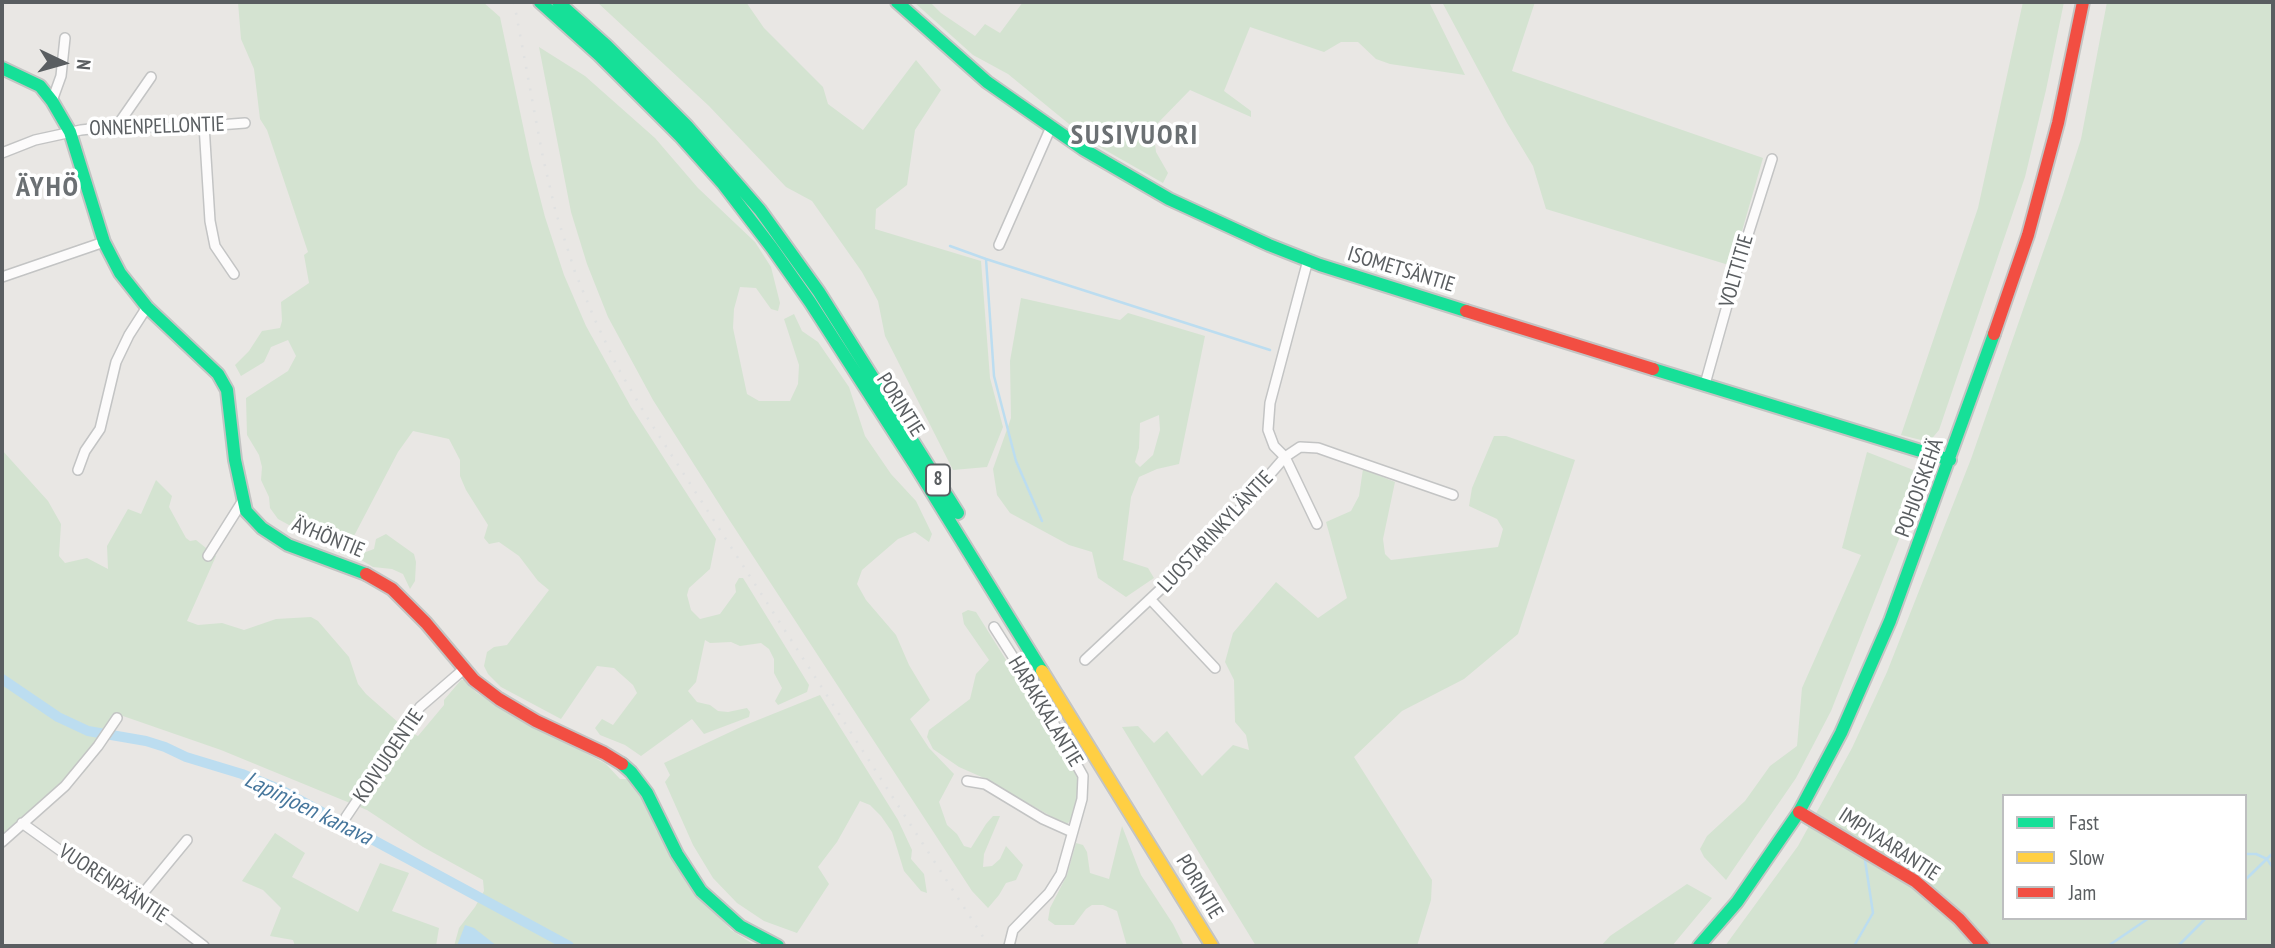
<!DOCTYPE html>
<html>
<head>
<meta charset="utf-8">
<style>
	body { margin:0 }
	#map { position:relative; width:2275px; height:948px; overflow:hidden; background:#e9e7e4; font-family:"PT Sans Narrow",sans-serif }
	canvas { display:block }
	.frame { position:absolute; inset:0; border:4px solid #5a5e61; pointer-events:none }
	.legend { position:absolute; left:2002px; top:794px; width:245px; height:126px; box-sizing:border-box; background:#fff; border:2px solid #bdbfc0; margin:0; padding:9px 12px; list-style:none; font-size:21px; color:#5a5e61 }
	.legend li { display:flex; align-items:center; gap:14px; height:35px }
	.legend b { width:35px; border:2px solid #bdbfc0 }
	.north { position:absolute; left:28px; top:28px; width:70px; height:70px; -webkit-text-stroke:5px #fff; paint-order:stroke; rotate:95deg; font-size:19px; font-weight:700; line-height:28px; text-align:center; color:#5a5e61 }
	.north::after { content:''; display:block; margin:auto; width:24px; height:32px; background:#5a5e61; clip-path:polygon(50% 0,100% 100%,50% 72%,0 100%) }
</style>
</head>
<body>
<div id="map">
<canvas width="2275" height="948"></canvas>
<div class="frame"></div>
<ul class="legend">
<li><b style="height:9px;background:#16e098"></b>Fast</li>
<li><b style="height:9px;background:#ffcf43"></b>Slow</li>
<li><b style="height:9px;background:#f24e42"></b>Jam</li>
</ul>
<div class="north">N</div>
</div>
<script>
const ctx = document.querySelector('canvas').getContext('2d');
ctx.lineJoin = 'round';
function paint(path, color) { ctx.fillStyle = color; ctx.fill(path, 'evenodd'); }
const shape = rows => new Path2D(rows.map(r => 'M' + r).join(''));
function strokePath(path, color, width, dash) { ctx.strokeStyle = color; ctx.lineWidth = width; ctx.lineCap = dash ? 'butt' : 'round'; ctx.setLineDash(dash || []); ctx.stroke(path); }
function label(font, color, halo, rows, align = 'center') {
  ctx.font = font + ' "PT Sans Narrow",sans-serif'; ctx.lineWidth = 7; ctx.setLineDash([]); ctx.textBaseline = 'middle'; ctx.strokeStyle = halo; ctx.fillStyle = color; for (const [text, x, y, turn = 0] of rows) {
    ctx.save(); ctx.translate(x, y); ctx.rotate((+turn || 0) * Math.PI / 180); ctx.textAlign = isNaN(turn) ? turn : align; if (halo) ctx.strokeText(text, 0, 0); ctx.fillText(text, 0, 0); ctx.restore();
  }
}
paint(shape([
	[238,2,483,2,500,17,530,159,545,217,564,275,586,326,631,407,716,539,710,569,689,588,687,595,691,610,700,619,720,614,736,592,735,585,739,578,743,578,809,685,807,692,778,705,775,701,782,688,774,673,774,659,769,649,761,643,740,646,731,642,710,643,705,640,696,682,688,691,697,702,710,705,718,711,728,712,747,708,750,712,749,717,704,734,692,719,641,756,625,745,600,735,595,728,602,719,613,725,637,693,633,685,614,668,597,666,561,719,501,687,488,674,484,666,487,652,494,647,507,645,549,590,538,581,519,556,499,542,489,544,484,538,488,525,466,490,460,476,460,460,449,439,413,431,398,452,344,555,278,519,270,508,269,497,261,480,262,467,259,455,247,435,246,398,288,371,296,356,288,340,271,347,264,362,241,376,235,365,249,351,262,331,280,328,282,321,281,302,309,283,304,255,308,252,267,130,260,119,254,69,241,39],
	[597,2,746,2,764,28,823,87,828,104,863,130,916,60,941,90,915,130,907,185,876,209,875,229,981,261,990,378,1003,427,987,467,953,470,885,336,878,301,862,272,812,201,786,187,709,106],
	[914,2,930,2,941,13,975,36,985,24,1000,33,1023,2,1429,2,1465,75,1390,64,1376,59,1358,42,1341,42,1324,52,1250,27,1224,91,1251,111,1251,117,1190,90,1153,128,1156,152,1168,173,1163,183,1091,142,1008,74,973,55],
	[1442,2,1535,2,1512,71,1763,158,1732,266,1546,209,1533,166,1507,123],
	[2023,2,2064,2,2046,90,2025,177,1939,430,1929,442,1901,435,1978,208],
	[2107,2,2273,2,2273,946,1725,946,1798,846,1852,748,1887,672,1971,459,2063,195,2081,139],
	[2004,796,2245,796,2245,918,2004,918],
	[539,47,585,76,655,138,698,188,755,242,771,267,780,303,778,311,771,309,756,288,740,287,734,309,733,328,747,394,759,401,790,401,798,384,799,365,784,319,794,314,802,331,818,342,849,387,865,436,891,474,916,501,932,534,929,542,915,532,898,539,862,570,857,584,866,600,896,635,909,665,930,700,910,719,929,748,954,774,939,802,947,825,957,834,964,846,971,848,986,824,993,816,1000,816,984,854,983,867,992,866,1000,859,1006,846,1023,865,1016,880,1006,883,999,895,988,908,972,891,730,521,653,400,608,317,587,264,571,212],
	[1021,298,1120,320,1128,313,1205,336,1179,464,1157,469,1139,477,1131,497,1123,560,1148,568,1154,578,1126,597,1098,578,1092,552,1069,545,1010,513,997,495,993,469,1011,418,1010,361],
	[1159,415,1160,430,1153,455,1140,467,1135,462,1139,448,1140,423],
	[1494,436,1506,436,1575,460,1518,634,1464,679,1402,711,1354,757,1432,880,1431,900,1417,946,1256,946,1122,727,1138,726,1154,743,1167,731,1202,776,1233,745,1249,750,1246,735,1235,722,1234,680,1225,662,1233,633,1276,582,1318,618,1347,598,1326,522,1351,511,1359,496,1363,469,1395,482,1383,539,1385,554,1391,560,1498,547,1503,529,1497,519,1469,506,1472,488],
	[2,450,48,501,61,524,59,556,65,563,87,558,108,569,107,546,128,509,141,514,156,480,172,496,169,507,186,538,190,541,196,540,216,556,187,621,198,625,222,623,244,630,276,619,311,617,318,621,349,657,358,684,366,694,408,731,418,736,444,705,444,700,461,680,464,680,477,693,508,712,606,764,620,779,627,779,637,788,657,832,662,834,693,889,731,930,756,946,454,946,459,928,475,907,484,891,483,880,423,847,367,810,221,750,123,716,87,769,56,801,2,847],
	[1867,452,1916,471,1919,477,1914,501,1831,711,1796,778,1726,880,1704,857,1700,849,1707,836,1745,801,1770,766,1797,746,1802,688,1861,555,1842,548],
	[386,534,414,554,416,562,415,581,410,589,403,574,392,569,373,567,358,558,363,553,374,549,376,539],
	[968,610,976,612,1077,773,1077,802,1072,819,1066,825,984,778,959,767,933,749,927,737,929,730,970,699,976,674,989,660,964,624,962,613],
	[820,695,898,820,912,850,911,859,924,874,927,893,921,891,904,871,892,832,881,816,870,805,860,801,837,842,818,867,829,884,797,933,764,921,737,903,713,878,693,845,665,782,670,775,664,763,743,726],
	[1122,826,1141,875,1173,924,1184,946,1127,946,1117,911,1103,905,1092,905,1086,909,1074,925,1055,925,1048,920,1050,908,1067,875,1076,843,1083,845,1087,852,1090,873,1109,879],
	[275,833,305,853,292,877,358,912,380,863,409,873,392,911,439,928,436,946,295,946,293,940,270,936,281,908,263,890,242,881],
	[1687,884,1712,898,1672,946,1601,946,1610,936]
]), '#d4e3d1');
paint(shape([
	[465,925,474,928,497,946,457,946]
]), '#bcddf0');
strokePath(shape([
	[950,246,986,259],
	[1042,521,1016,461,994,376,986,259,1270,350],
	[2245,854,2256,854,2267,859,2273,868],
	[2245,880,2273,853],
	[1854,946,1873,913,1865,860],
	[2108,946,2149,918],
	[2178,946,2206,918]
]), '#bcddf0', 2.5);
strokePath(shape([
	[2,679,58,717,88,731,146,741,165,747,186,757,242,774,281,790,569,946]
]), '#bcddf0', 10);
const street = shape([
	[52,101,61,76,65,38],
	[204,125,210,221,215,246,234,274],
	[117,126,151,77],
	[2,153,35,140,81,130,117,126,179,128,245,123],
	[999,245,1051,127],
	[1308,260,1270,403,1268,430,1274,446,1285,457,1317,524],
	[2,277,104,242],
	[1705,384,1739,263,1772,159],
	[78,470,85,451,100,429,116,362,129,335,147,307],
	[208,556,242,502],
	[1151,600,1215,668],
	[994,627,1043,704,1083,776,1082,799,1061,874,1049,893,1013,930,1009,946],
	[1085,660,1212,541,1285,457,1300,447,1318,448,1335,454,1453,495],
	[967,781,985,784,1043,819,1072,832],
	[346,817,420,707,464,669],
	[22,823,86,869,113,881,140,897,204,946],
	[2,842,65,786,98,746,117,718],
	[140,897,187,840]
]);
const fast = shape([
	[540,2,599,55,680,136,723,184,772,248,810,302,915,465,1042,671],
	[558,2,607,46,687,126,760,210,819,292,958,513],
	[897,2,987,82,1083,149,1169,199,1269,245,1320,265,1466,311],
	[2,68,40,86,52,101,70,132,104,242,120,273,147,307,218,374,227,390,235,460,246,511,262,528,288,545,366,574],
	[1653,369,1950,460],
	[622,764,631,772,647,793,677,854,701,891,740,926,778,946],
	[1699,946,1737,902,1799,812,1841,733,1890,621,1994,334]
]);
const slow = shape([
	[1042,671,1212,946]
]);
const jam = shape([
	[1466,311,1653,369],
	[1994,334,2028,235,2058,123,2083,2],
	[366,574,392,589,426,623,474,680,499,699,536,721,604,753,622,764],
	[1799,812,1915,881,1959,919,1983,946]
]);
strokePath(street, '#c3c4c4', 12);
strokePath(fast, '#c3c4c3', 16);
strokePath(slow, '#c3c4c3', 16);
strokePath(jam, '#c3c4c3', 16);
strokePath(street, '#fcfbfb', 9);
strokePath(fast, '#16e098', 12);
strokePath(slow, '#ffcf43', 12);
strokePath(jam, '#f24e42', 12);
strokePath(shape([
	[514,2,543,158,556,213,575,272,595,320,618,368,645,414,989,946]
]), '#e0e1e1', 2.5, [2, 9]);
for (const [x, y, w] of [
	[938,480,24]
]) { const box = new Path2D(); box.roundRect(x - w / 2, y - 15.5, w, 31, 5); ctx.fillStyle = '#fff'; ctx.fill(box); strokePath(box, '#5a5e61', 2); }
label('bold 19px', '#5a5e61', null, [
	["8",938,480]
]);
label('21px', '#5a5e61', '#fff', [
	["ONNENPELLONTIE",157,127,-2],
	["ISOMETSÄNTIE",1401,270,17],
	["VOLTTITIE",1737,271,-74],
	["PORINTIE",900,405,58],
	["POHJOISKEHÄ",1920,488,-70],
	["LUOSTARINKYLÄNTIE",1216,532,-47],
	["ÄYHÖNTIE",328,538,22],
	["HARAKKALANTIE",1045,712,59],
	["KOIVUJOENTIE",389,756,-56],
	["IMPIVAARANTIE",1889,845,33],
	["VUORENPÄÄNTIE",113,884,33],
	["PORINTIE",1199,887,59]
]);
label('italic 23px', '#46769c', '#fff', [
	["Lapinjoen kanava",308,809,26]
]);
ctx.letterSpacing = '2px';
label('bold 28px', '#6b7073', '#fff', [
	["SUSIVUORI",1135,136],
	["ÄYHÖ",48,188]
]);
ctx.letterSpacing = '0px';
</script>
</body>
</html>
